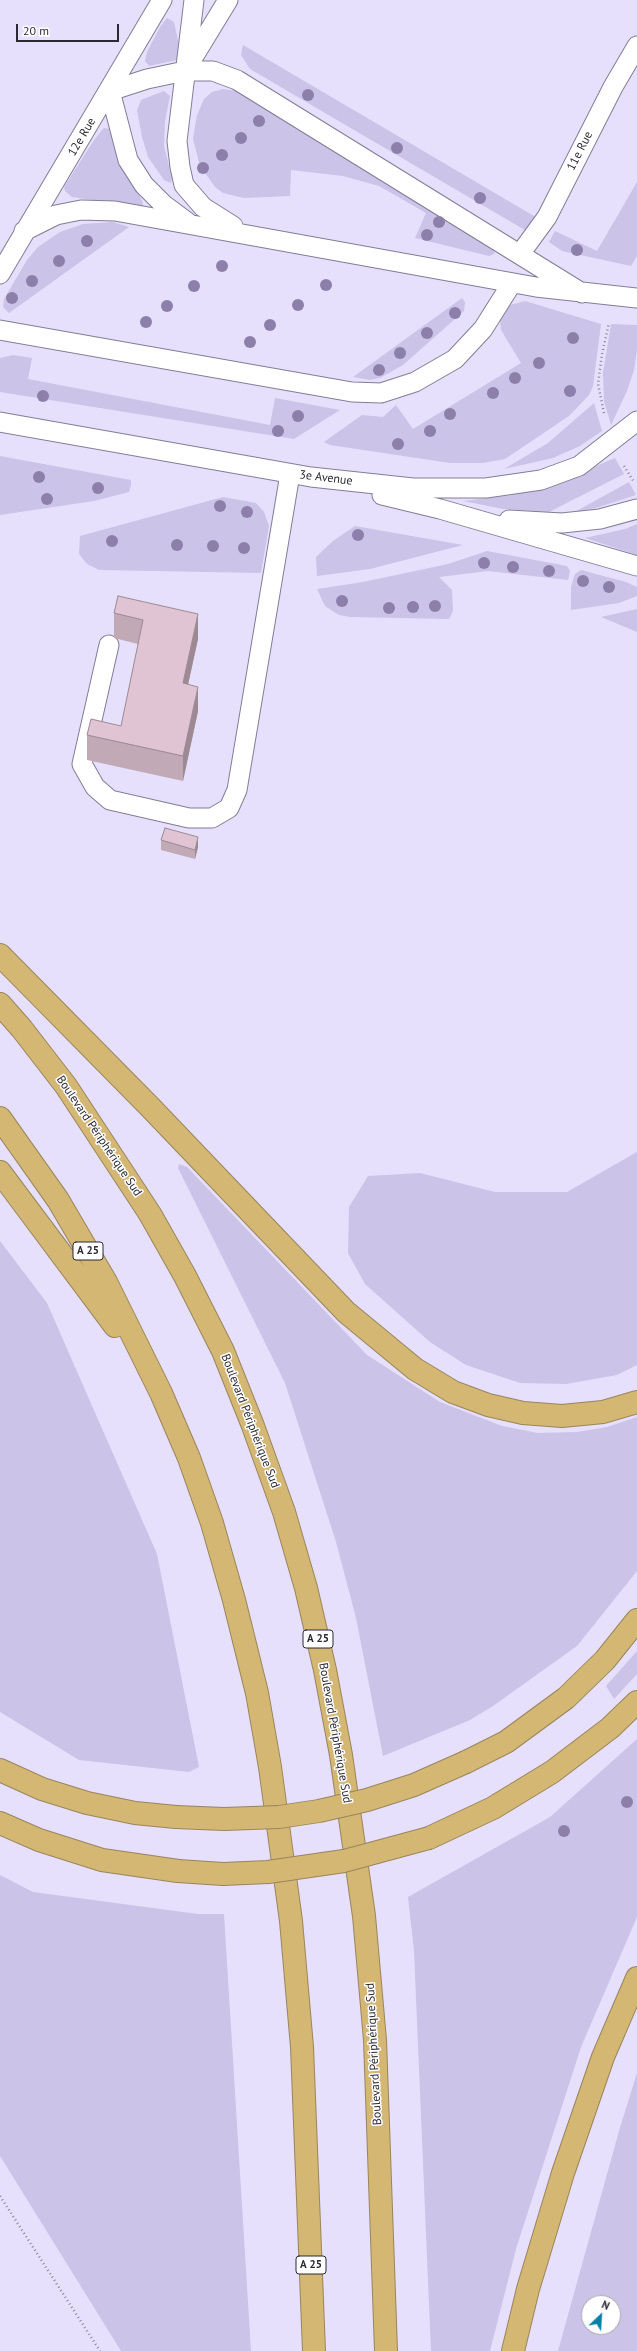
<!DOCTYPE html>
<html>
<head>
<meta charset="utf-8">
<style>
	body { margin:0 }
	#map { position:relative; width:637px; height:2351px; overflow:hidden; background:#e6e0fc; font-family:"PT Sans",sans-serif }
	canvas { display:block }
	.north { position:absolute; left:581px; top:2295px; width:40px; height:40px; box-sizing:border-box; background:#fff; border:1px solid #aaa9ad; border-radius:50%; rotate:25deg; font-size:11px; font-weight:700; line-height:16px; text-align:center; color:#2b2933 }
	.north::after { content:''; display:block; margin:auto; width:14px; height:18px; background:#0a7fa6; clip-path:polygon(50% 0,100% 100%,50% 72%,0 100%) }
	.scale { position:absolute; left:16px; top:24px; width:103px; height:18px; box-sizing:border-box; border:2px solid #2b2933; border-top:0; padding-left:5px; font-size:12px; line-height:14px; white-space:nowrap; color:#2b2933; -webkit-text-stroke:3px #fff; paint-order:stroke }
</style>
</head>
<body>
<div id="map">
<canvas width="637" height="2351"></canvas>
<div class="north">N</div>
<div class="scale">20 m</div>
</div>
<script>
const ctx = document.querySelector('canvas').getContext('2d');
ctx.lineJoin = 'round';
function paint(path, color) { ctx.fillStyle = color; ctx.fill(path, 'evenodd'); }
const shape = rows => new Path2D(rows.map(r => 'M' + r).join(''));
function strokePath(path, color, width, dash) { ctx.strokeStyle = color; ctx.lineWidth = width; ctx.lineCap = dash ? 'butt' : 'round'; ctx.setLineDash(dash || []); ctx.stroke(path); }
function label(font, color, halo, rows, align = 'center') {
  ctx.font = font + ' "PT Sans",sans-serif'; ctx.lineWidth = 3; ctx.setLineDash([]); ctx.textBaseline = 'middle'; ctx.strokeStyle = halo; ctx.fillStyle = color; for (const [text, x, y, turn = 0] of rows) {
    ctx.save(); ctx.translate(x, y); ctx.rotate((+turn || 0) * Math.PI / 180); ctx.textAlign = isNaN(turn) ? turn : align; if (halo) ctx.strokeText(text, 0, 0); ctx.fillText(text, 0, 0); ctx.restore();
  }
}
paint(shape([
	[167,18,174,22,179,45,177,60,149,66,145,61,147,52,160,27],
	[243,45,539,219,530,233,250,69,241,55],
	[223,89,237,91,495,248,494,254,489,256,415,238,426,213,379,186,343,176,291,170,290,196,244,198,223,193,215,187,200,166,193,139,197,115,204,99,212,92],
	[164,91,170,96,165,121,164,146,172,178,171,183,164,180,148,157,142,137,137,110,141,100],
	[104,128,110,129,112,132,142,201,143,205,140,207,72,197,65,191,64,187,94,140],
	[637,182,637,256,631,266,562,251,549,242,555,231,597,251],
	[113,222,129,227,9,313,3,307,4,299,27,260,38,247,60,232,83,224],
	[462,298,465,302,464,311,403,365,380,378,370,380,353,377],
	[525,301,601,324,593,386,589,395,569,416,505,459,483,463,450,463,330,445,324,442,362,415,383,417,396,405,413,429,521,363,501,330,500,320,502,312,510,305],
	[611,324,637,325,637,350,634,370,627,391,611,425,604,401,603,373],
	[13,355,32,358,28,379,270,425,275,398,340,410,294,439,0,392,0,358],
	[594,403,602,431,580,446,553,458,504,469,548,443],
	[0,456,131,480,131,485,129,492,94,501,0,515],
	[615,458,624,474,549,512,503,509,463,501,513,495,556,483],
	[629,482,636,495,599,507,573,513],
	[223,497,256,503,264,512,269,526,261,573,99,570,87,564,79,554,80,536],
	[637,524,637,555,585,538,625,529],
	[355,526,463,545,370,569,317,576,316,557,333,541],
	[487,551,567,566,570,571,568,580,488,571,439,577,452,590,453,611,449,619,350,617,339,615,325,606,317,589,363,582,448,564],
	[581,570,626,582,637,587,637,596,619,603,571,610,571,587,575,574],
	[637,609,637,632,601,617],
	[637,1152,637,1365,617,1375,566,1384,520,1383,466,1365,430,1342,365,1284,348,1253,349,1207,368,1176,420,1173,495,1192,567,1192],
	[179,1164,187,1167,367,1355,440,1402,502,1426,538,1433,577,1432,607,1427,637,1417,637,1571,577,1646,493,1706,470,1720,383,1756,356,1618,336,1542,285,1383,178,1168],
	[0,1241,47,1303,157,1554,199,1767,189,1772,79,1760,0,1712],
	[637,1651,637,1674,614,1699,606,1686],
	[637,1739,637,1917,581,2047,516,2249,490,2351,431,2351,414,1951,408,1897,550,1817],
	[0,1875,33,1892,198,1914,224,1914,251,2351,121,2351,0,2156],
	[637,2073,637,2351,558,2351,619,2131],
	[589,2303,613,2303,613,2327,589,2327]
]), '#cbc3e8');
const service = shape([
	[194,0,177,141,180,167,184,185,203,207,233,226],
	[189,64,228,0],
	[187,222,164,205,144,185,128,160,110,91,147,79,185,71,213,71,237,80,582,293],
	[24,231,56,215,81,210,115,211,536,287,637,298],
	[520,254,547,217,613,87,637,46],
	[0,274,162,0],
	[0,330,352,392,381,393,415,382,455,359,483,329,512,283],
	[0,422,311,477,413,488,486,488,541,480,579,466,637,421],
	[382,495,440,509,637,566],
	[509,520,562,523,600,519,637,509],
	[109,645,82,764,95,787,110,800,189,818,212,818,229,808,237,790,290,474]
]);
const motorway = shape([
	[0,955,151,1108,346,1312,415,1369,453,1392,488,1405,523,1413,562,1416,603,1412,637,1402],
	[0,1004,22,1029,66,1086,150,1214,185,1276,223,1351,253,1426,284,1512,306,1588,325,1670,341,1755,364,1916,375,2040,386,2351],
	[0,1118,58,1200,106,1282,161,1393,189,1458,212,1523,234,1600,257,1693,270,1767,291,1921,302,2047,314,2351],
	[0,1172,115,1326],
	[466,1762,506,1742,566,1698,605,1660,637,1620],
	[0,1770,42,1789,87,1803,135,1813,176,1817],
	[0,1823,39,1840,102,1860,178,1871],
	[429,1838,493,1808,552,1772,610,1728,637,1702],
	[513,2351,528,2289,563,2173,603,2057,637,1978]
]);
strokePath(service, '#837d96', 21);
strokePath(motorway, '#99855d', 24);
strokePath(shape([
	[604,413,598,384,602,354,609,323],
	[624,466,634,482],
	[0,2196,100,2351]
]), '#8b879a', 2.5, [1, 3]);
strokePath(service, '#fff', 19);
strokePath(motorway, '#d4b773', 22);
const motorwayBridge = shape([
	[176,1817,224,1819,279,1817,319,1811,367,1800,414,1785,466,1762],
	[178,1871,223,1874,268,1872,344,1861,429,1838]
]);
strokePath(motorwayBridge, '#99855d', 24, []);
strokePath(motorwayBridge, '#d4b773', 22);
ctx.fillStyle = '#8c80ab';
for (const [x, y] of [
	[308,95],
	[259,121],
	[241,138],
	[397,148],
	[222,155],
	[203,168],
	[480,198],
	[439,222],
	[427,235],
	[87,241],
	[577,250],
	[59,261],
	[222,266],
	[32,281],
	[326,285],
	[194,286],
	[12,298],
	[298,305],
	[167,306],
	[455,313],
	[146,322],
	[270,325],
	[427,333],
	[573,338],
	[250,342],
	[400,353],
	[539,363],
	[379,370],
	[515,378],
	[570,391],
	[493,393],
	[43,396],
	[450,414],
	[298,416],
	[278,431],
	[430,431],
	[398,444],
	[39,477],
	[98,488],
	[47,499],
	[220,506],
	[247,512],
	[358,535],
	[112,541],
	[177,545],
	[213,546],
	[244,548],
	[484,563],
	[513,567],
	[549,571],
	[583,581],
	[609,587],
	[342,601],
	[435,606],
	[413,607],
	[389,608],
	[627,1802],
	[564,1831]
]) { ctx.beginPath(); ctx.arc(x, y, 6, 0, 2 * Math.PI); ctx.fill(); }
paint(shape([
	[118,596,198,639,188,684,198,711,183,781,87,760,87,735,121,726,138,644,114,638,114,613],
	[161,840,198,847,195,859,161,850]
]), '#c1a9b6');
paint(shape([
	[198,614,198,639,183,708,183,683],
	[198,687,198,711,183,781,183,756],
	[198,837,198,847,195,859,195,850]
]), '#9d8994');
const building = shape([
	[118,596,198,614,183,683,198,687,183,756,87,735,91,719,121,726,143,620,114,613,118,596],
	[165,828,198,837,195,850,161,840,165,828]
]);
paint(building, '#e0c4d4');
strokePath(building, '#9d8994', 1);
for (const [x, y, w] of [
	[88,1251,30],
	[318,1639,30],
	[311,2265,30]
]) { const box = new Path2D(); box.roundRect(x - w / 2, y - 9, w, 18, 3); ctx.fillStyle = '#fff'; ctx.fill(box); strokePath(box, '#2b2933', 1); }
label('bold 11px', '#2b2933', null, [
	["A 25",88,1251],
	["A 25",318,1639],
	["A 25",311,2265]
]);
label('12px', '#2b2933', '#fff', [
	["12e Rue",82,137,-59],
	["11e Rue",580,151,-63],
	["3e Avenue",326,478,7],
	["Boulevard Périphérique Sud",99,1136,56],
	["Boulevard Périphérique Sud",250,1421,69],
	["Boulevard Périphérique Sud",335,1733,80],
	["Boulevard Périphérique Sud",374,2054,-93]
]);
</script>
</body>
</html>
